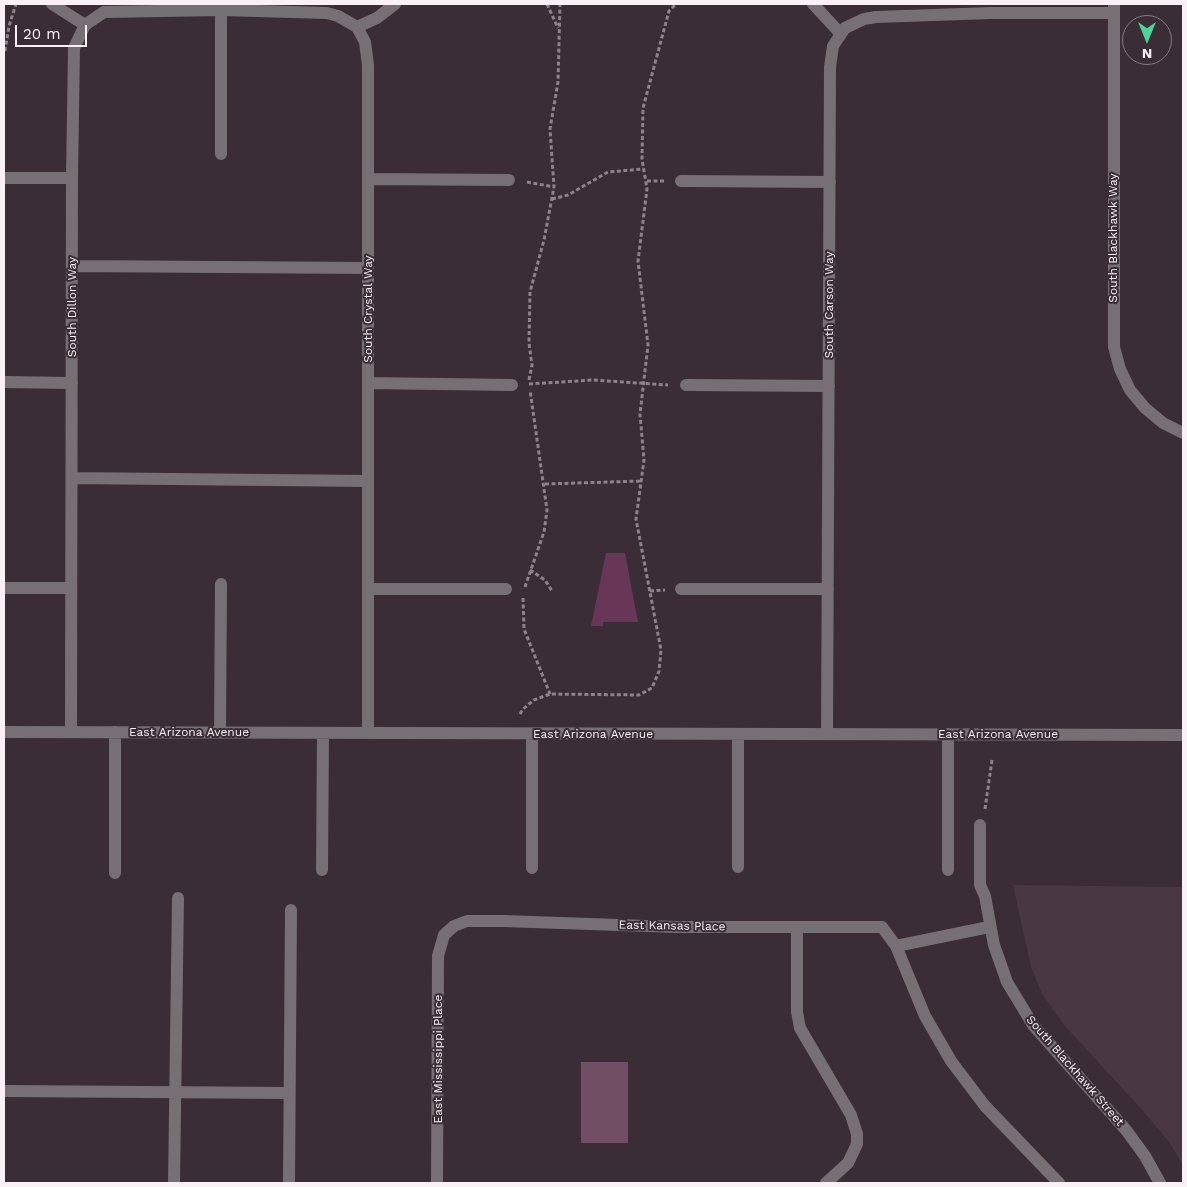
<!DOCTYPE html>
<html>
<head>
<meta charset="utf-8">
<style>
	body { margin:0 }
	#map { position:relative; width:1187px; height:1187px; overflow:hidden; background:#3a2d35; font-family:"Work Sans",sans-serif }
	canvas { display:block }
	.frame { position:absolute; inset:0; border:5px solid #f9f1f5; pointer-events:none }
	.north { position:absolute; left:1122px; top:15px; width:50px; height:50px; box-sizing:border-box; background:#3a2d35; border:1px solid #867b82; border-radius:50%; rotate:180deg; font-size:14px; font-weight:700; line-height:20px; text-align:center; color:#f9f1f5 }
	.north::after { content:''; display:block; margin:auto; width:18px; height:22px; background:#4cd39a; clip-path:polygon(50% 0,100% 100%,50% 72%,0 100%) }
	.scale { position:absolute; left:15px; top:25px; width:72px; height:22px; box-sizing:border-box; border:2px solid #f9f1f5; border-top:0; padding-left:6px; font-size:15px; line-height:18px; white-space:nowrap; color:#f9f1f5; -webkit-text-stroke:4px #3a2d35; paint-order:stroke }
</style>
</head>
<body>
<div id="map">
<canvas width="1187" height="1187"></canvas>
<div class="frame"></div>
<div class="north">N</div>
<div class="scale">20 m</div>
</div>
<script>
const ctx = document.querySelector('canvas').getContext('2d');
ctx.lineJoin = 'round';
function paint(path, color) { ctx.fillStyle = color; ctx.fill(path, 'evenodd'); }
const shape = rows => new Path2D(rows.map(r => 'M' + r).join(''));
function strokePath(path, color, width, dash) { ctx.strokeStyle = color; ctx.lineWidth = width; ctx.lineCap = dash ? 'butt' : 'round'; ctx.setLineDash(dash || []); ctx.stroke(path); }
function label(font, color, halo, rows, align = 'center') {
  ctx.font = font + ' "Work Sans",sans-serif'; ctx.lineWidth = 4; ctx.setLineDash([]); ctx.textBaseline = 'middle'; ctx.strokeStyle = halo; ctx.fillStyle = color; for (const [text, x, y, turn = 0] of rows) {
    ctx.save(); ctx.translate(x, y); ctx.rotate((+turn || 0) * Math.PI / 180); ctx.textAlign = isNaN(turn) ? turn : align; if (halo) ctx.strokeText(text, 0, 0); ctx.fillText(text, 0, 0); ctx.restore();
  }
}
paint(shape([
	[1013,885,1183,887,1183,1165,1169,1142,1144,1112,1064,1025,1042,994,1031,967]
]), '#493742');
paint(shape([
	[581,1062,628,1062,628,1143,581,1143]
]), '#724e64');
paint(shape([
	[606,553,625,553,638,622,603,622,603,626,591,626]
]), '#683757');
strokePath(shape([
	[547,4,558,28],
	[23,32,36,36],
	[5,51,9,26,16,4],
	[647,181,664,181],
	[527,182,554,187],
	[552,199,568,195,608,172,643,169],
	[529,380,532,365,529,343,530,292,544,240,554,187,550,129,558,82,560,4],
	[529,384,593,380,668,385],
	[545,484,641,481],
	[530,570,545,580,552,591],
	[525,587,544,532,547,510,530,390],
	[650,591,665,590],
	[523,598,524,629,550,694],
	[520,714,523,709,534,700,550,694,639,695,652,688,659,671,661,650,636,519,644,460,640,414,648,345,638,261,647,189,642,159,643,108,669,11,676,4],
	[985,809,992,760]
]), '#8d8389', 3, [4, 2.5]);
strokePath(shape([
	[52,4,85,25],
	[813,4,840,33],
	[1114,4,1114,347,1120,369,1130,390,1145,408,1163,423,1183,433],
	[221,10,221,154],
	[357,27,377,18,395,4],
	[4,178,72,178],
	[368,179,509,180],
	[681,181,830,182],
	[72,266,368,268],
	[4,382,72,383],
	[368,383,512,385],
	[686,385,829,386],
	[72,478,368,481],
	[4,588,71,588],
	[368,589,506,589],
	[681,589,828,589],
	[4,732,1183,735],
	[71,732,72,178,74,48,85,25,104,12,221,10,327,13,338,16,357,27,365,42,368,65,368,733],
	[220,732,221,584],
	[827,734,830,67,833,46,845,28,864,19,876,17,991,13,1114,13],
	[948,734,948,870],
	[980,825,980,885,985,896,994,945,1007,982,1033,1025,1126,1130,1145,1156,1160,1183],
	[738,867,738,734],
	[532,868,532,734],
	[322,870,323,733],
	[115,873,115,732],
	[797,928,797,1012,800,1028,851,1115,857,1134,857,1144,848,1163,826,1183],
	[896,946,989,927],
	[4,1091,289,1093],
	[174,1183,178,898],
	[289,1183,291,910],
	[437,1183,438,956,444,935,454,926,467,921,504,921,676,927,882,927,896,946,925,1016,951,1061,985,1106,1059,1183]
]), '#767074', 12);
label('12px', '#f9f1f5', '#3a2d35', [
	["South Blackhawk Way",1113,238,-90],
	["South Carson Way",829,305,-90],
	["South Dillon Way",72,307,-90],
	["South Crystal Way",368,309,-90],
	["East Arizona Avenue",189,732],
	["East Arizona Avenue",593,734],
	["East Arizona Avenue",998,734],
	["East Kansas Place",672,926,1],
	["East Mississippi Place",438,1059,-90],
	["South Blackhawk Street",1075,1071,49]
]);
</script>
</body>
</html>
